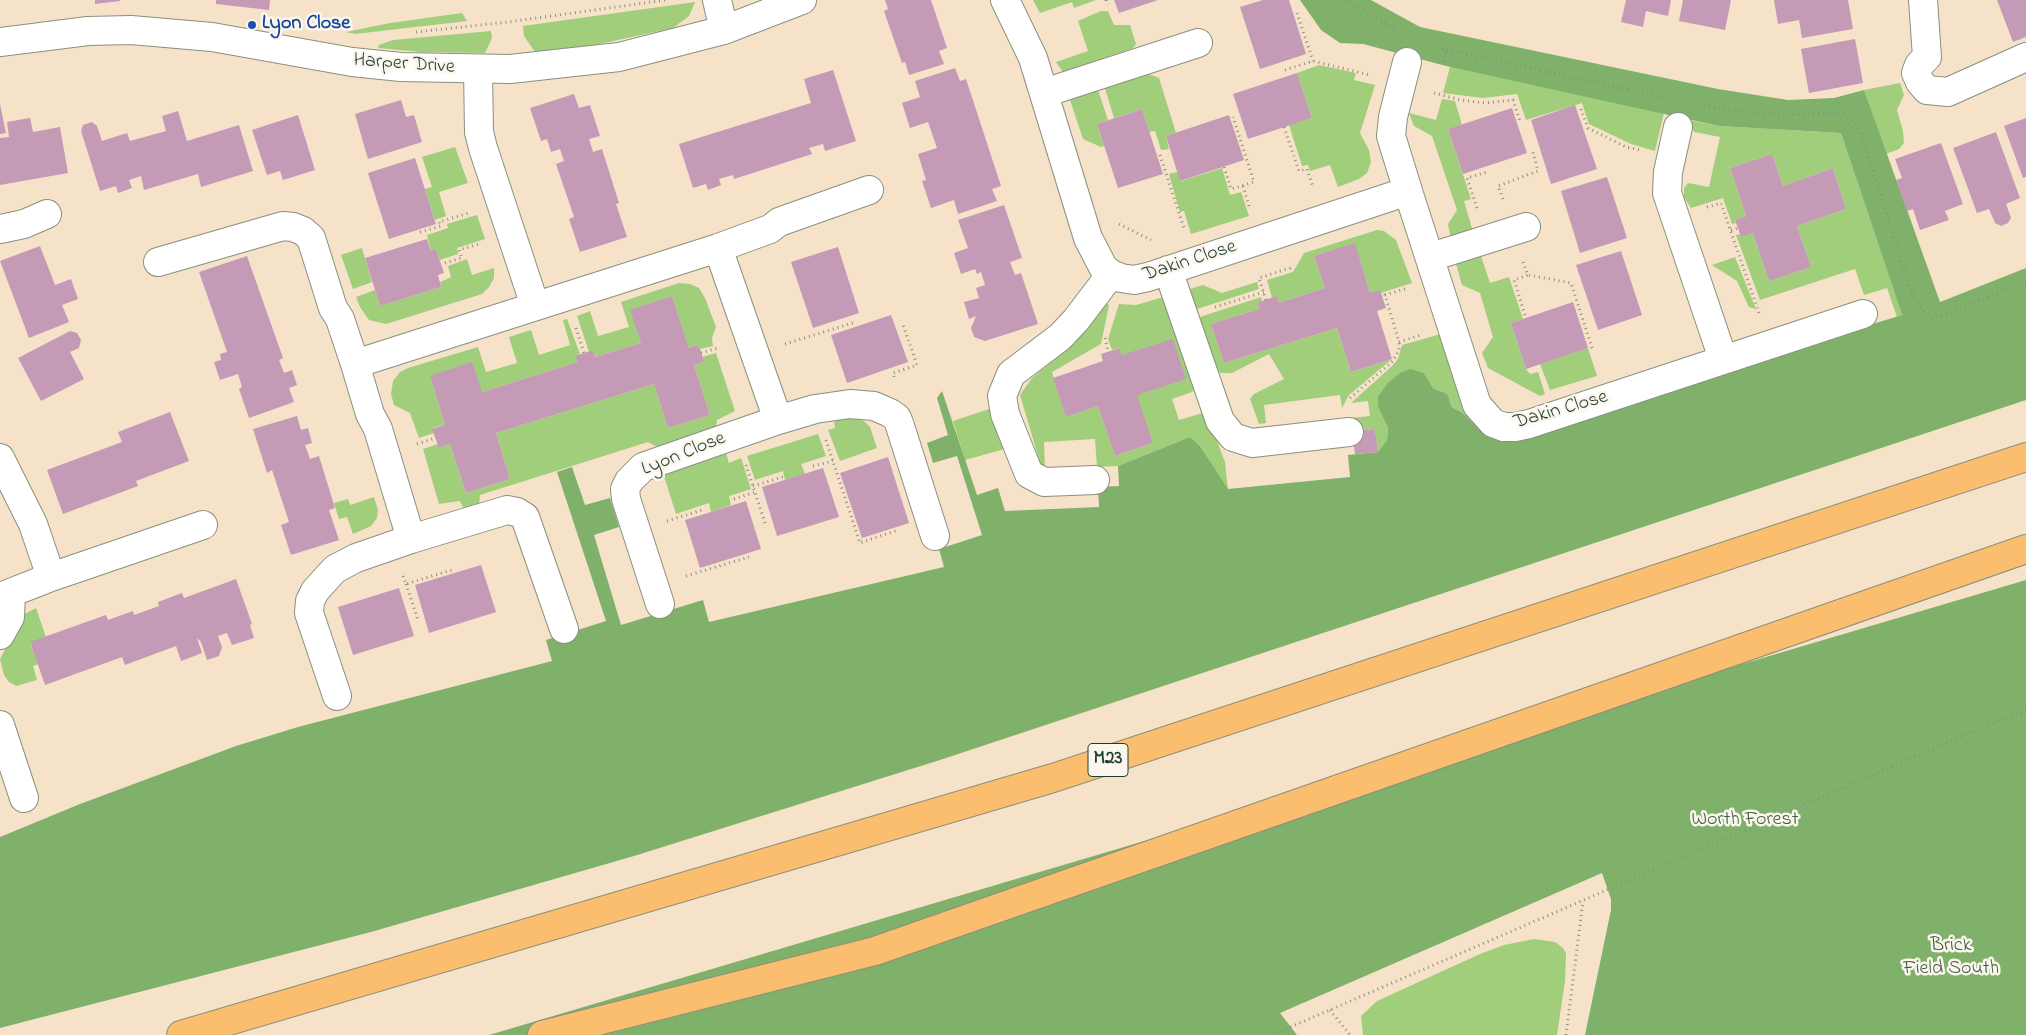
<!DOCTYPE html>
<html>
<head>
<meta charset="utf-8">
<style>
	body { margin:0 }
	canvas { display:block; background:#f5e2c8 }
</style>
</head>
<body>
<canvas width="2026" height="1035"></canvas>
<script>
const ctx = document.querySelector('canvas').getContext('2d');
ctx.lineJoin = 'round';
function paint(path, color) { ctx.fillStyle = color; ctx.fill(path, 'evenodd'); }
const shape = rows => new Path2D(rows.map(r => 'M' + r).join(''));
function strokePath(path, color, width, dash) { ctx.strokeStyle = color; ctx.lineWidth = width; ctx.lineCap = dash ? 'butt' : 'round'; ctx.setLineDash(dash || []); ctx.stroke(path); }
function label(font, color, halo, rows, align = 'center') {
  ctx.font = font + ' "Indie Flower",sans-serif'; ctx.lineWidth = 5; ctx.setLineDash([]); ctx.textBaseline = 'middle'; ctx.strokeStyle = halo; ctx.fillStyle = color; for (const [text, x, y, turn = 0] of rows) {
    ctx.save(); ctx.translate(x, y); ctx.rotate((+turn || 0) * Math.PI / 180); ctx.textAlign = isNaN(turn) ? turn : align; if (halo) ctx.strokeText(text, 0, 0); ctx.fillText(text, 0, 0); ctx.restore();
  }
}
paint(shape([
	[1033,0,1096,0,1074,8,1072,2,1040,13],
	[695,2,689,16,673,28,595,45,535,52,524,36,523,26],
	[1101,11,1108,11,1114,25,1130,25,1136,44,1133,48,1063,72,1056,62,1088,51,1078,21],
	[462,13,467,21,355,34,346,32,390,23],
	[491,31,492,38,485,53,421,52,378,48,379,45,393,40],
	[1319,65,1356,73,1354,80,1375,85,1360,133,1369,150,1371,162,1367,173,1359,179,1338,187,1330,165,1310,171,1308,165,1302,166,1289,125,1312,118,1297,73],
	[1450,67,1664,113,1655,151,1631,144,1589,124,1582,103,1526,120,1517,94,1483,98,1443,93],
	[1143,72,1159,78,1176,133,1166,136,1169,149,1161,150,1155,131,1149,132,1142,109,1114,118,1104,85],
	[1900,83,1904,95,1897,110,1903,131,1904,143,1899,149,1886,154,1864,90],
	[1097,87,1108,120,1097,124,1104,146,1101,147,1083,139,1070,100,1072,96],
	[1442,99,1455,101,1462,125,1448,129,1471,199,1464,201,1474,235,1451,239,1448,224,1457,210,1432,136,1414,126,1409,113,1436,120],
	[1689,120,1719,126,1841,133,1902,315,1897,317,1887,288,1864,295,1855,269,1760,300,1736,235,1740,234,1741,237,1753,233,1769,281,1811,267,1797,226,1846,209,1833,168,1783,186,1772,154,1730,168,1746,216,1735,220,1736,223,1732,224,1723,198,1691,208,1684,197,1684,188,1688,183,1709,187,1720,137,1694,132],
	[455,147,468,183,439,192,446,216,435,220,425,189,432,187,422,157],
	[1222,168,1230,195,1241,192,1249,216,1191,234,1184,211,1180,212,1169,174,1177,172,1181,181],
	[477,215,485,239,457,248,458,254,440,260,436,249,431,251,427,235,448,228,447,224],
	[1377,230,1384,231,1396,240,1412,283,1381,293,1370,293,1355,244,1314,256,1325,288,1279,303,1272,298,1267,280,1293,272,1304,253],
	[362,248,372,282,353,289,341,255],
	[1479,250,1490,283,1509,277,1523,319,1511,323,1526,369,1530,374,1538,372,1545,394,1540,396,1488,368,1482,353,1493,337,1480,293,1462,285,1455,260],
	[1735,257,1756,309,1749,307,1737,281,1712,265],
	[467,259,472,275,494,268,494,278,489,287,482,294,386,324,369,320,360,307,356,297,375,290,380,306,441,287,440,282,451,277,448,266],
	[1257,282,1259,289,1197,309,1190,289,1203,285,1222,293],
	[679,283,690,284,699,288,705,298,716,327,712,338,713,346,700,349,698,345,689,348,672,296,631,310,641,343,595,357,593,350,589,352,577,316,590,311,598,336,629,327,621,302],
	[1167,296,1195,388,1192,392,1172,399,1179,420,1206,412,1225,462,1228,490,1200,446,1190,437,1118,466,1097,467,1095,439,1044,442,1045,470,1041,466,1020,395,1032,378,1075,343,1106,303,1109,305,1101,344,1052,372,1066,417,1098,406,1115,456,1153,443,1120,348,1112,350,1108,339,1119,304,1136,305],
	[1261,297,1262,301,1258,303,1259,309,1211,324,1224,363,1337,328,1351,372,1392,359,1349,395,1342,408,1340,395,1264,405,1266,423,1259,424,1250,399,1254,394,1284,379,1269,354,1232,373,1220,373,1213,361,1200,317],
	[567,319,580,354,576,356,578,362,482,392,430,376,445,425,433,428,434,433,419,438,410,413,394,405,391,394,393,381,400,372,408,368,478,347,486,372,517,363,509,337,531,330,539,355,570,345,563,320],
	[1441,334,1463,407,1470,421,1461,412,1452,407,1450,401,1441,391,1433,388,1424,373,1378,407,1388,428,1387,440,1378,452,1375,429,1352,431,1352,418,1370,416,1368,401,1351,403,1392,366,1398,359,1402,345],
	[1588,348,1597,376,1550,390,1540,364],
	[716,353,735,411,717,420,716,427,659,448,648,442,480,495,479,505,464,509,460,501,439,504,423,449,438,444,439,448,450,444,466,493,510,479,496,433,654,384,668,428,710,415,694,365,704,362,702,357],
	[992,408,1005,449,965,460,953,421],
	[849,417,864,421,870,427,877,448,840,461,828,430,835,428,834,420],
	[818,434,826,456,801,464,805,474,785,480,783,471,755,480,747,456],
	[726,453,729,463,741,458,751,489,729,496,731,505,711,512,709,503,676,514,663,473],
	[374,497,378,510,377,518,371,526,353,534,347,517,339,519,334,503,348,499,350,505],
	[36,608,46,637,30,643,38,664,33,666,37,680,16,686,9,682,4,675,0,659,23,615],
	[1534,939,1555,942,1563,948,1566,953,1565,981,1557,1035,1363,1035,1361,1016,1377,1001,1480,954,1504,945]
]), '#a1ce7b');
paint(shape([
	[1300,0,1371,0,1420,27,1718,89,1788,100,1834,98,1864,90,1940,302,2026,268,2026,400,940,760,634,856,371,932,0,1028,0,837,80,804,236,746,298,727,552,661,546,640,606,621,557,472,572,467,585,505,610,498,619,527,594,535,621,625,703,600,709,622,944,567,939,549,982,535,957,456,933,463,927,443,948,435,937,398,942,391,977,495,998,488,1005,511,1099,507,1098,487,1119,486,1118,466,1190,437,1200,446,1228,489,1350,477,1348,455,1378,452,1387,440,1388,428,1378,407,1378,397,1387,384,1400,373,1410,369,1424,373,1433,388,1447,394,1452,407,1461,412,1487,435,1499,439,1902,315,1841,133,1719,126,1450,67,1363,44,1340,43,1321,30],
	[2026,580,2026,1035,1585,1035,1611,910,1611,899,1602,873,1280,1013,1297,1035,489,1035]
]), '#80b16b');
paint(shape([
	[95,0,120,0,120,1,95,4],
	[216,0,270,0,269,10,216,4],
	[885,0,931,0,947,48,939,51,944,64,909,75,905,62,902,63,884,11,888,9],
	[1114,0,1158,0,1119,13],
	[1263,0,1289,0,1306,54,1260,69,1240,7],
	[1626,0,1671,0,1668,16,1646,11,1643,27,1621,22],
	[1683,0,1731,0,1725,30,1679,21],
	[1774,0,1848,0,1853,29,1802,38,1799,20,1778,24],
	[1997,0,2026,0,2026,37,2013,42],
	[1855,39,1863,83,1809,93,1801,49],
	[955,68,960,81,966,79,1001,186,992,189,997,201,958,214,954,200,931,208,922,181,926,180,918,154,937,148,928,122,910,128,902,103,920,97,915,81],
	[833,70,856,141,825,151,823,144,809,148,812,154,734,179,733,175,719,179,721,185,708,190,706,184,693,188,679,144,811,103,804,79],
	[1297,73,1312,118,1248,139,1233,94],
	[574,94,579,108,590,105,600,136,589,139,593,152,602,149,619,203,616,204,627,237,580,252,569,219,574,217,556,164,564,161,560,149,551,152,547,139,541,141,530,108],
	[401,100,406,117,414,115,422,142,368,159,355,114],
	[0,104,6,133,0,134],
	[1575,105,1597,169,1551,184,1531,120],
	[1512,108,1527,153,1463,174,1448,129],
	[1142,109,1163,174,1118,188,1097,124],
	[178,111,187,141,239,125,253,171,201,187,198,174,144,190,141,176,129,180,132,188,118,193,116,186,100,191,81,131,83,125,92,122,97,126,102,141,127,133,130,141,166,131,162,116],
	[298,115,315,170,283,180,280,171,267,175,252,130],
	[1229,115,1244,160,1180,181,1166,136],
	[30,118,33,132,60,127,68,173,0,185,0,138,9,137,7,122],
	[2026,118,2026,177,2023,178,2004,126],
	[1996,132,2020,198,2006,204,2011,218,2008,223,2001,226,1995,223,1989,209,1977,213,1953,148],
	[1941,143,1963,204,1945,211,1949,220,1920,230,1913,209,1907,211,1896,180,1902,178,1895,159],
	[1772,154,1783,186,1833,168,1846,209,1797,226,1811,267,1769,281,1753,233,1741,237,1735,220,1746,216,1730,168],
	[415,158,436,224,389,239,368,173],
	[1607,177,1627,238,1580,253,1561,191],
	[1004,205,1022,258,1010,262,1015,275,1021,273,1038,324,985,341,974,337,971,328,976,316,969,319,964,302,979,298,976,288,985,285,981,272,977,274,975,269,961,274,954,253,968,248,958,220],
	[427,239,431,251,436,249,444,273,438,275,441,287,380,306,365,258],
	[1355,243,1370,293,1380,290,1386,308,1377,311,1392,359,1351,372,1337,328,1224,363,1211,324,1259,309,1258,302,1262,301,1277,296,1279,303,1325,288,1314,256],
	[40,246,55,285,71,279,78,299,62,305,69,322,29,338,0,261],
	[838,247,859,313,813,328,791,262],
	[1621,251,1642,315,1598,330,1576,265],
	[247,256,283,358,279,360,284,373,292,370,297,385,289,388,294,402,249,418,239,389,242,387,238,374,220,380,214,362,221,360,220,354,227,352,199,272],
	[672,296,689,348,698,345,700,349,704,362,694,365,710,415,668,428,654,384,496,433,510,479,466,493,450,444,439,448,432,429,445,425,430,376,472,362,482,392,578,362,575,356,593,350,595,357,641,343,630,310],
	[1573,302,1588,348,1526,369,1511,323],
	[891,315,908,362,847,383,831,335],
	[70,331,77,333,81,340,79,348,70,352,84,379,41,401,18,358],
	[1173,339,1186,379,1137,395,1153,443,1115,456,1098,406,1066,417,1053,378,1103,361,1101,354,1120,348,1122,355],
	[170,412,189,461,136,481,138,486,63,514,47,470,122,442,118,432],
	[297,416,301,430,308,428,312,443,305,445,310,459,319,456,335,508,329,510,339,540,291,555,281,525,289,522,272,470,267,473,253,429],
	[1375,429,1378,452,1355,454,1352,431],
	[888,457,909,523,862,538,840,473],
	[823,468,839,517,777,536,762,487],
	[746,501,761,549,700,568,685,520],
	[481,565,496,612,429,633,415,585],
	[236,579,252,624,250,625,254,638,232,645,227,633,218,636,222,647,219,656,207,660,201,642,197,638,202,653,181,661,176,646,125,665,122,657,45,685,30,642,106,615,108,620,133,611,134,615,159,606,158,602,182,593,184,598],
	[399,588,414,636,353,655,338,607]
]), '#c49ab7');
const minor = shape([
	[717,0,724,30],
	[1005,0,1033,58,1088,238,1103,267,1111,274,1121,278,1134,280,1148,277,1408,191,1477,405,1493,423,1504,427,1515,427,1529,424,1863,314],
	[1923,0,1927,57,1919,65,1916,73,1920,82,1927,90,1948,92,2026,57],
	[0,42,88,31,131,30,212,37,352,62,401,67,510,69,619,57,724,30,802,0],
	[1407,62,1393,117,1391,136,1408,191],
	[478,69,479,132,483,148,535,306],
	[1044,93,1198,43],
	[1678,127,1668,172,1667,193,1723,359],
	[0,229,24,224,47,214],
	[718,248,770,229,779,222,869,190],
	[1431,257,1526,227],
	[158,262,283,226,293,227,303,231,311,238,333,308,340,319,355,364],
	[1168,270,1220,421,1233,437,1252,443,1349,432],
	[0,458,33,524,51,577,203,525],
	[1095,480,1044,482,1029,474,1005,414,1002,396,1011,374,1060,337,1076,320,1111,274],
	[411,539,507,510,517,512,525,517,564,629],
	[0,597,51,577],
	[660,604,626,499,625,489,629,481,643,467,778,420],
	[0,635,10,617,11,593],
	[337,696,309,613,310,601,315,591,335,569,356,558,411,539,378,429,370,414,355,364,718,248,778,420,815,409,850,404,874,406,890,413,897,418,900,426,935,536],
	[0,725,24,798]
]);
const highway = shape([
	[181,1035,1053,778,2026,457],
	[542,1035,875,951,2026,549]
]);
strokePath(minor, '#8a907e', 30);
strokePath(highway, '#8a907e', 30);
strokePath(shape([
	[1106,0,1107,5],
	[1346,0,1397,30],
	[1297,13,1313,61],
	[416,32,508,22,666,0],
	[1437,48,1663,97],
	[1442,62,1446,51],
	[1285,70,1313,61,1370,75],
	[1434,93,1461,100,1485,103,1513,100,1520,121],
	[1704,106,1722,110,1786,115,1831,113,1844,115,1853,121,1860,133,1913,296,1925,312,1932,317,1941,316,2026,282],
	[1581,109,1588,128,1626,147,1640,150],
	[1284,127,1299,171,1307,169,1313,187],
	[1160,155,1185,231],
	[1224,167,1231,189,1254,182,1233,117],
	[1243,186,1250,209],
	[1503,199,1498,186,1538,171,1532,149],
	[1707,207,1721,203,1759,313],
	[1477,208,1467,178,1487,172],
	[1119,224,1151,240],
	[1731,230,1738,228],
	[420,232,441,226,439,222,469,213],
	[1523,262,1528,275,1571,283,1593,351],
	[445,263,462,258,459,250,479,244],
	[1405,289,1385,295,1399,342,1421,335],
	[1266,300,1259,278,1290,268,1292,264],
	[1215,307,1264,292],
	[1525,315,1514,280,1528,275],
	[576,328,584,353],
	[1105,338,1108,351],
	[785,344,856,322],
	[701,353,718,348],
	[894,377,893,373,917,365,903,325],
	[1350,398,1393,361,1399,350,1399,342],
	[826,440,860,543,898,530],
	[417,444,436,438],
	[746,465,766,526],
	[813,466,833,461],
	[753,486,783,477],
	[734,499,755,492],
	[667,521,705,509],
	[403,576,406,584,452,570],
	[686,576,749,557],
	[406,584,418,620],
	[1330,1010,1350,1035],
	[1272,1035,1974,731,2026,711],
	[1566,1035,1583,901]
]), '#8a907e', 3, [1, 4]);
strokePath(minor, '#fff', 28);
strokePath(highway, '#fbbd6e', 28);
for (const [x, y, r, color] of [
	[252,25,5,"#1a4fb4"]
]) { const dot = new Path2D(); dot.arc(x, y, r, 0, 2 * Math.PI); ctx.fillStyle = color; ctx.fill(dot); strokePath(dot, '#fbf7ec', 2); }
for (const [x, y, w] of [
	[1108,760,40]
]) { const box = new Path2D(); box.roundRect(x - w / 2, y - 16.5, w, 33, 4); ctx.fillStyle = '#fbf7ec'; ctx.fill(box); strokePath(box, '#1f3d34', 1); }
label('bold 19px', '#1f3d34', null, [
	["M23",1108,760]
]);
label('bold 20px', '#164399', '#fbf7ec', [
	["Lyon Close",262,25]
], 'left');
label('20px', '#1f3d34', '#fbf7ec', [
	["Harper Drive",404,65,4],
	["Dakin Close",1190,262,-18],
	["Dakin Close",1561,411,-16],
	["Lyon Close",684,455,-22]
]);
label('20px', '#406146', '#fbf7ec', [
	["Worth Forest",1745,821],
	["Brick",1951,947],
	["Field South",1951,970]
]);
</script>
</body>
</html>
